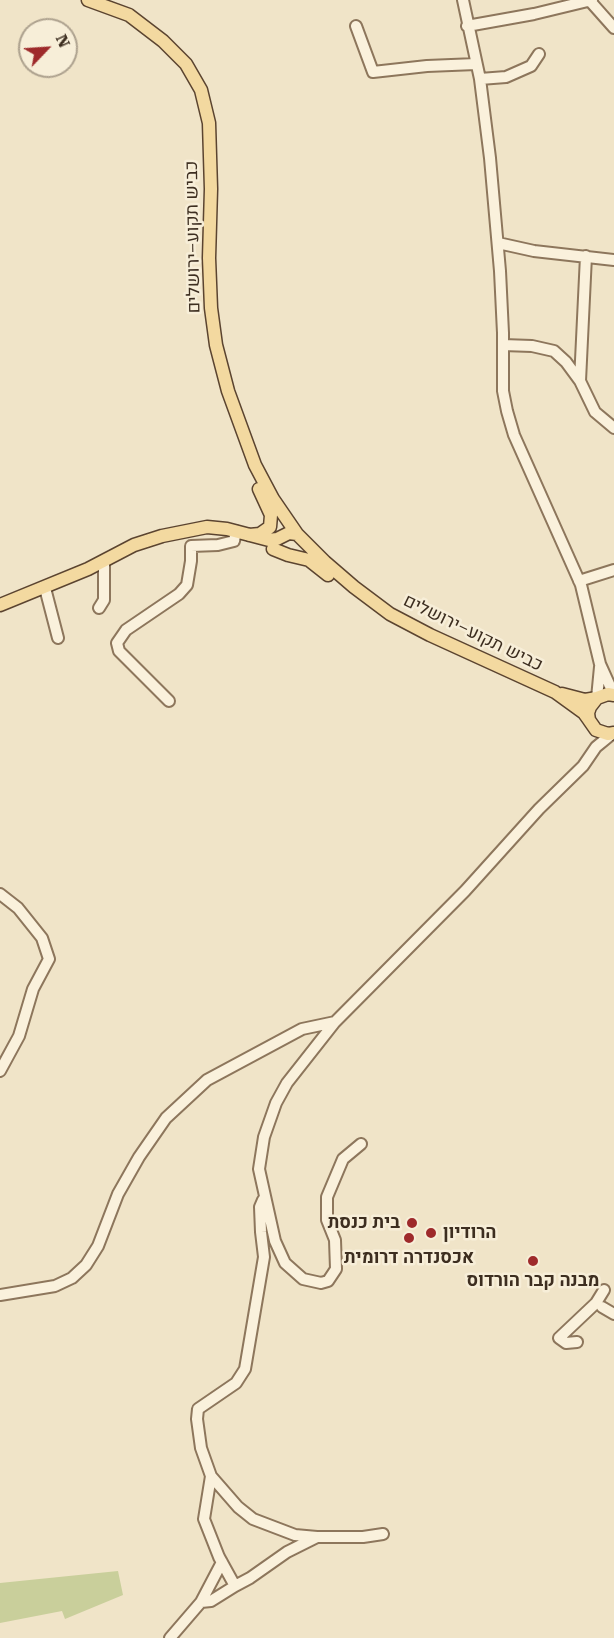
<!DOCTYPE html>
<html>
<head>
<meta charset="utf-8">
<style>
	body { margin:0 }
	#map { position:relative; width:614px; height:1638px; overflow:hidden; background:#f0e4c8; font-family:"Roboto Serif",serif }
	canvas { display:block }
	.north { position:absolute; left:18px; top:18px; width:60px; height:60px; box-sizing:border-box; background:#f7eed8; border:2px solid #ada18e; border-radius:50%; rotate:65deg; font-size:16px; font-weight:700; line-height:24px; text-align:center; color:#3d2e20 }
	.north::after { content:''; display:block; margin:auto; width:21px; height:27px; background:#9e2a2b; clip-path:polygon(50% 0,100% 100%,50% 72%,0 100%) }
</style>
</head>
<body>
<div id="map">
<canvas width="614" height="1638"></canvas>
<div class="north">N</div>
</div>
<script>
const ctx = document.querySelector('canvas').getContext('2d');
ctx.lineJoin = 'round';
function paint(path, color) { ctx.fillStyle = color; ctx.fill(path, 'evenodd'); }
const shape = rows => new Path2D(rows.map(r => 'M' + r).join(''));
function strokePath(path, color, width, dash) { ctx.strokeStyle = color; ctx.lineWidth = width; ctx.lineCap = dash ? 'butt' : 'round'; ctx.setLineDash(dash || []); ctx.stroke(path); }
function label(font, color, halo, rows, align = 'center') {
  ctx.font = font + ' "Roboto Serif",Heebo,serif'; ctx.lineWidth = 5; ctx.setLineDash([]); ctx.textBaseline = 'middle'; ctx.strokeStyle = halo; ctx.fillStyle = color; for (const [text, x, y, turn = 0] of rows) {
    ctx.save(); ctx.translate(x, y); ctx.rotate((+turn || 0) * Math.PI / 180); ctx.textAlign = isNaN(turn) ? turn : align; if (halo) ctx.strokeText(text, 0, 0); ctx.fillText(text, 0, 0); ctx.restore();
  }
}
paint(shape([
	[118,1571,123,1595,65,1619,62,1611,0,1623,0,1583]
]), '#c9cf9b');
const minor = shape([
	[463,0,480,79,490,158,500,271,503,333,503,391,507,411,514,435,581,585,600,664,614,695],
	[590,1,614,28],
	[356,26,373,72,427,66,476,64],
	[467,26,534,14,592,0],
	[480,79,506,77,531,66,539,54],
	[498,243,534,251,614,260],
	[503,345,532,346,554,351,566,362,580,381,595,412,614,428],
	[580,381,586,256],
	[579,581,614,570],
	[45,588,58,638],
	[99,608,104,600,104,561],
	[597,698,600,667],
	[169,701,119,651,117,643,126,630,179,594,187,585,191,561,191,546,218,545,234,541,236,531],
	[0,894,18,908,42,938,49,959,33,989,19,1036,0,1071],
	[361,1144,343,1159,327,1197,327,1220,335,1240,336,1269,328,1281,321,1283,303,1279,285,1263,275,1241,259,1169,264,1137,276,1103,287,1083,335,1022,465,891,539,809,583,766,596,747,613,733],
	[263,1200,260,1207,261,1232,264,1257,245,1369,236,1383,198,1409,197,1419,201,1448,211,1476,204,1519,219,1557,235,1586,250,1578,287,1552,317,1537,363,1537,383,1534],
	[0,1295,55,1286,72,1278,86,1265,98,1246,118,1194,139,1157,166,1118,207,1080,302,1029,335,1022],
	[602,1307,614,1314],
	[577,1342,566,1343,559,1338,596,1303,604,1290],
	[211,1476,238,1507,253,1519,295,1535,317,1537],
	[201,1602,211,1601,235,1586],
	[170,1638,201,1602,222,1562]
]);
const major = shape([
	[88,0,129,15,163,41,186,64,201,90,209,123,211,189,209,258,211,308,216,345,228,391,255,465,273,499,297,534,325,562,354,587,390,614,430,635,555,692,584,713,589,720],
	[249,535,260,534,270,527,271,515,259,489],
	[273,549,288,555,309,560,328,575],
	[0,605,88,569,134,545,162,536,207,527,227,529,269,540,277,539,289,533,297,534],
	[562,694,585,700,597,698],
	[614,695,608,694,597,698,590,707,588,713,589,720,596,730,608,734,614,733]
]);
strokePath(minor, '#8d765c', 14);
strokePath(major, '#5b4430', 15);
strokePath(minor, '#faf1dc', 10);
strokePath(major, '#f3d9a0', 12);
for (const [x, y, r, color] of [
	[412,1223,6,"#9e2a2b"],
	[431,1233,6,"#9e2a2b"],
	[409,1238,6,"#9e2a2b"],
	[533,1261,6,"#9e2a2b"]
]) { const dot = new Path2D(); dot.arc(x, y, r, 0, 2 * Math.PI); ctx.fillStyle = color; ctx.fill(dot); strokePath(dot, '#f7eed8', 2); }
label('18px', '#3d2e20', '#f7eed8', [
	["כביש תקוע–ירושלים",193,237,-91],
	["כביש תקוע–ירושלים",473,633,26]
]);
label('bold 18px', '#3d2e20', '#f7eed8', [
	["בית כנסת",400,1223,"right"],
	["הרודיון",443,1233,"left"],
	["אכסנדרה דרומית",409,1258],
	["מבנה קבר הורדוס",533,1281]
]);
</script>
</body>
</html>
